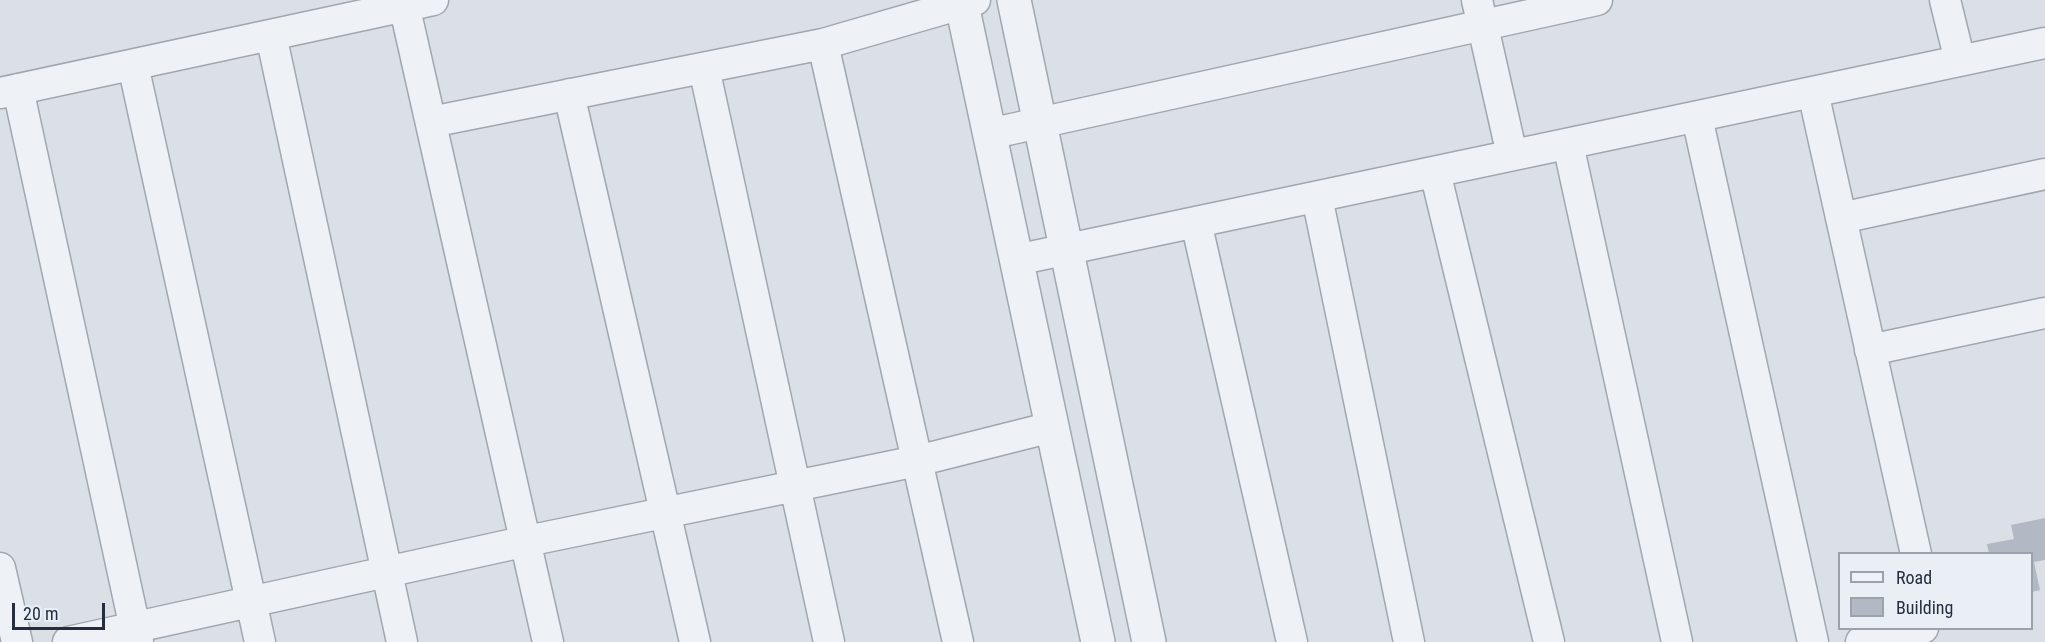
<!DOCTYPE html>
<html>
<head>
<meta charset="utf-8">
<style>
	body { margin:0 }
	#map { position:relative; width:2045px; height:642px; overflow:hidden; background:#dbe0e7; font-family:"Roboto Condensed",sans-serif }
	canvas { display:block }
	.legend { position:absolute; left:1838px; top:552px; width:195px; height:78px; box-sizing:border-box; background:#eaeff5; border:2px solid #9ba2ac; margin:0; padding:8px 10px; list-style:none; font-size:18px; color:#242e3f }
	.legend li { display:flex; align-items:center; gap:12px; height:30px }
	.legend b { width:30px; border:2px solid #9ba2ac }
	.scale { position:absolute; left:12px; top:603px; width:93px; height:27px; box-sizing:border-box; border:3px solid #242e3f; border-top:0; padding-left:8px; font-size:18px; line-height:21px; white-space:nowrap; color:#242e3f; -webkit-text-stroke:4px #eaeff5; paint-order:stroke }
</style>
</head>
<body>
<div id="map">
<canvas width="2045" height="642"></canvas>
<ul class="legend">
<li><b style="height:8px;background:#eef1f5"></b>Road</li>
<li><b style="height:16px;background:#b2b9c4"></b>Building</li>
</ul>
<div class="scale">20 m</div>
</div>
<script>
const ctx = document.querySelector('canvas').getContext('2d');
ctx.lineJoin = 'round';
function paint(path, color) { ctx.fillStyle = color; ctx.fill(path, 'evenodd'); }
const shape = rows => new Path2D(rows.map(r => 'M' + r).join(''));
function strokePath(path, color, width, dash) { ctx.strokeStyle = color; ctx.lineWidth = width; ctx.lineCap = dash ? 'butt' : 'round'; ctx.setLineDash(dash || []); ctx.stroke(path); }
paint(shape([
	[2045,518,2045,560,2034,562,2040,590,2032,592,2032,554,1989,554,1987,544,2014,539,2011,525]
]), '#b2b9c4');
const minor = shape([
	[403,0,548,642],
	[1477,0,1512,155],
	[1945,0,1960,61],
	[271,35,402,642],
	[133,65,260,642],
	[704,68,829,642],
	[18,89,138,642],
	[1813,92,1916,554],
	[0,93,433,0],
	[569,94,695,642],
	[1697,117,1813,642],
	[431,122,823,44],
	[989,134,1597,0],
	[1568,144,1677,642],
	[1435,172,1549,642],
	[1317,197,1409,642],
	[1841,218,2045,174],
	[1196,222,1292,642],
	[1016,260,2045,43],
	[1870,350,2045,313],
	[0,568,17,642],
	[68,642,527,541,917,461,1052,427],
	[958,642,823,44,975,0],
	[1861,642,1923,628]
]);
const tertiary = shape([
	[961,0,1098,642],
	[1014,0,1149,642]
]);
strokePath(minor, '#a0a7b1', 33);
strokePath(tertiary, '#a0a7b1', 36);
strokePath(minor, '#eef1f5', 30);
strokePath(tertiary, '#eef1f5', 33);
</script>
</body>
</html>
